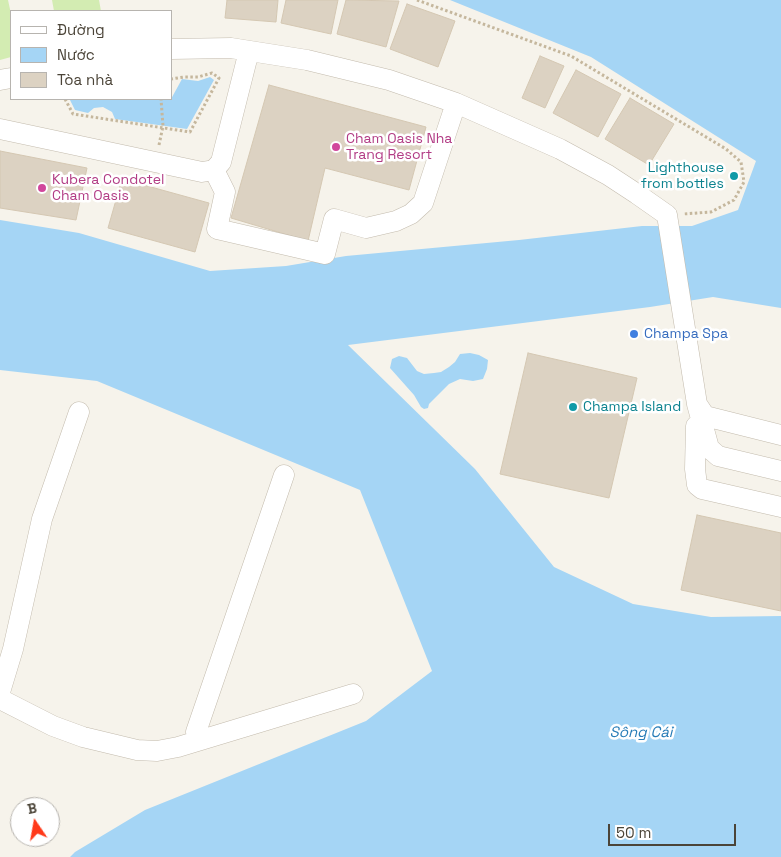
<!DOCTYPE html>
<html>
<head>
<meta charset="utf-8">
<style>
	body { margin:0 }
	#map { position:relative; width:781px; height:857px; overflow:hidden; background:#f6f3eb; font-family:"Space Grotesk",sans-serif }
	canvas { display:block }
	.legend { position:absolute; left:10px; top:10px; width:162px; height:90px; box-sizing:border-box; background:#fff; border:1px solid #b7b4af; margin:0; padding:6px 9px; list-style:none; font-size:15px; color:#4b4438 }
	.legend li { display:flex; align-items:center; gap:10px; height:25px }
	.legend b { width:25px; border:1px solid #b7b4af }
	.north { position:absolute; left:10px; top:797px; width:50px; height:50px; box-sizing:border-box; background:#fff; border:1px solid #b7b4af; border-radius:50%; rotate:348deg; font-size:14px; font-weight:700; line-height:20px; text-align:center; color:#4b4438 }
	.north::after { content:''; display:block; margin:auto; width:18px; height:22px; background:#ff3919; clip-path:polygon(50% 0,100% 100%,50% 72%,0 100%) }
	.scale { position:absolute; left:608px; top:824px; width:128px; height:22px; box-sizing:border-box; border:2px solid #4b4438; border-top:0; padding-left:6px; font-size:15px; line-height:18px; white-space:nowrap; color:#4b4438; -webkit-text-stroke:4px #fff; paint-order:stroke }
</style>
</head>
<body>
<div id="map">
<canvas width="781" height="857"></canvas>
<ul class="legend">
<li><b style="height:6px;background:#fff"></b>Đường</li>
<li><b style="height:14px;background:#a5d5f5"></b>Nước</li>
<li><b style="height:14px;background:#dcd2c2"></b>Tòa nhà</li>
</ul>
<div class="north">B</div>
<div class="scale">50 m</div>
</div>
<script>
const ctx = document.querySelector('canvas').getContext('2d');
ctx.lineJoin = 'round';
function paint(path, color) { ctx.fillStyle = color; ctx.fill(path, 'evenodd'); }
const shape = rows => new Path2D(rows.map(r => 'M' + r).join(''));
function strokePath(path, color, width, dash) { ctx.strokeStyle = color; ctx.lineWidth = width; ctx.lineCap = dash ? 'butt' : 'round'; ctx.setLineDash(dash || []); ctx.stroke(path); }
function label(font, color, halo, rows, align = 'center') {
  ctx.font = font + ' "Space Grotesk",sans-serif'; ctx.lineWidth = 5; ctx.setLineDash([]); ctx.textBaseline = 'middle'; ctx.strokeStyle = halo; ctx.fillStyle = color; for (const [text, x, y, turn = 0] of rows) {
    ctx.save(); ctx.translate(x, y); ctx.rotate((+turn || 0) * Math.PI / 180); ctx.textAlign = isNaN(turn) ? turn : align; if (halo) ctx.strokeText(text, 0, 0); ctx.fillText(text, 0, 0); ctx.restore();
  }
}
paint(shape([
	[0,0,8,0,11,14,11,57,0,60],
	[52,0,99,0,101,11,54,11]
]), '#d3ecb2');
paint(shape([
	[450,0,781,0,781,308,713,297,650,307,348,345,475,469,554,567,633,604,711,617,781,616,781,857,70,857,75,852,145,810,366,721,432,671,360,490,97,381,0,370,0,220,79,233,210,271,286,266,346,256,519,240,642,226,692,226,738,210,756,161,591,57],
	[210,77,214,80,187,129,115,119,112,112,103,107,94,108,88,113,75,110,70,100,171,99,182,79,198,81],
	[470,353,479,355,488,360,487,369,483,379,473,381,460,379,449,384,429,404,428,408,424,409,421,407,414,395,390,368,392,359,399,356,407,358,417,371,424,374,434,373,441,372,449,367,455,362,460,354]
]), '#a5d5f5');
const building = shape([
	[227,0,278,0,276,22,225,18,227,0],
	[286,0,338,0,331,34,281,23,286,0],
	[346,0,399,1,386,47,337,34,346,0],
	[407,4,455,21,438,67,390,49,407,4],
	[540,56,564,66,545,108,522,98,540,56],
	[576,70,621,94,598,137,553,113,576,70],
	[269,85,426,127,409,190,325,168,308,241,231,218,269,85],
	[630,98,674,124,649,165,605,139,630,98],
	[0,151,87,168,76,220,0,208,0,151],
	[122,179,209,203,195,252,108,228,122,179],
	[528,353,637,378,609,498,500,474,528,353],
	[697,515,781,533,781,611,681,590,697,515]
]);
paint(building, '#dcd2c2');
strokePath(building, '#d4c7b2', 1);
const minor = shape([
	[171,49,231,48,307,60,389,80,456,103,560,149,608,175,637,194,667,215,697,404,709,448,718,456,781,471],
	[0,80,11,78],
	[0,129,202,172,214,170,221,162,249,51],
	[214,170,225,192,217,229,325,254,334,219,366,228,396,221,411,214,423,203,456,103],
	[697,404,705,416,781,435],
	[696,426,695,469,697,485,702,489,781,507],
	[0,692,13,649,42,519,79,412],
	[0,699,53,726,83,737,137,750,157,751,178,747,353,694],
	[200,739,196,732,284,475]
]);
strokePath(minor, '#c3bbad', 21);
strokePath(shape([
	[417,0,571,56,726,149,741,162,744,182,734,200,711,212,683,214],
	[65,99,73,114,190,132,219,78,212,73,198,77,184,77,171,79],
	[159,145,163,126,161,99]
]), '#c5b79d', 3, [2.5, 2.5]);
strokePath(minor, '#fff', 20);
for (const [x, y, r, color] of [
	[336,147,5,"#d1479c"],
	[734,176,5,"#0f9aa8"],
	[42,188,5,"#d1479c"],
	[634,334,5,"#3f7fe0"],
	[573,407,5,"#0f9aa8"]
]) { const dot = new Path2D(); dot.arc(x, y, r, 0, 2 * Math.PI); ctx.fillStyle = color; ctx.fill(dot); strokePath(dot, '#fff', 2); }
label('14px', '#b23c85', '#fff', [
	["Cham Oasis Nha",346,139],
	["Trang Resort",346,155],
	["Kubera Condotel",52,180],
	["Cham Oasis",52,196]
], 'left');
label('14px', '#0d838f', '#fff', [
	["Lighthouse",724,168],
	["from bottles",724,184],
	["Champa Island",583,407,"left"]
], 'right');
label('14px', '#366cbe', '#fff', [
	["Champa Spa",644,334]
], 'left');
label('italic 15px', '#277cb7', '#fff', [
	["Sông Cái",641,733]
]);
</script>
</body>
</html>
